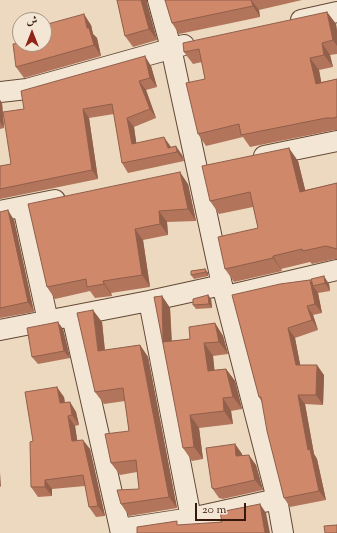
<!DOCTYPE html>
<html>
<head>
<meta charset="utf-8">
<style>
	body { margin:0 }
	#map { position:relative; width:337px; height:533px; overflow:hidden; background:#ecd9bf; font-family:"Sorts Mill Goudy",Amiri,serif }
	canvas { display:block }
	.north { position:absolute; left:12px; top:12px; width:40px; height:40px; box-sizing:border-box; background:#f3e6d5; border:1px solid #a79483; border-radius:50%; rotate:0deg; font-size:11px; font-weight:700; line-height:16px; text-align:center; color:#351809 }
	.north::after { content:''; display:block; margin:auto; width:14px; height:18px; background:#8f2418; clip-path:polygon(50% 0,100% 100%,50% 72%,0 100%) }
	.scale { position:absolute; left:195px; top:503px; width:51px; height:18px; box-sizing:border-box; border:2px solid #351809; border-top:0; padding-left:5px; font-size:12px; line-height:14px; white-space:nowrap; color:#351809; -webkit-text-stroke:3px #f3e6d5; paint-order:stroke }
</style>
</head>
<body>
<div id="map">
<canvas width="337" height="533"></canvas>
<div class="north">ش</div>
<div class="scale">20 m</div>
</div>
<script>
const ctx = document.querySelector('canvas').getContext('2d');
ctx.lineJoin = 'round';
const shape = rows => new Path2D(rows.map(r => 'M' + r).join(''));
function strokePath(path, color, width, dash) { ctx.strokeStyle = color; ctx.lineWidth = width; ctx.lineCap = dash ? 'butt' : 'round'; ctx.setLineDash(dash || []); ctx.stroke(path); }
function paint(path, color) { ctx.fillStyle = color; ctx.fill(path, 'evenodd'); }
const minor = shape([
	[158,0,171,48,222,285,277,499,283,533],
	[301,20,337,12],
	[0,92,27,89,184,45],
	[264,156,337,141],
	[23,207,48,321],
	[0,211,55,200],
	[226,296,337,270],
	[149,301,191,518],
	[72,316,121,533],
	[0,330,149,301,222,285],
	[120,529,191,518,277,499]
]);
strokePath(minor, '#634836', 22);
strokePath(minor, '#f3e6d5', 20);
paint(shape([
	[117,0,147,0,147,3,157,40,133,47,125,36],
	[165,0,302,0,259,10,260,17,179,34,172,23],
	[327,12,336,24,337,31,337,54,330,55,333,67,319,70,321,82,337,79,337,130,335,130,250,147,243,137,206,146,198,134,205,79,202,62,193,64,184,52],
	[91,25,93,34,97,38,101,56,24,78,16,67,44,44],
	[151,66,157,87,146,90,156,118,134,127,136,143,171,147,182,155,184,161,128,173,122,163,114,114,89,118,98,179,0,199,0,166,11,164,24,109],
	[0,100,2,103,4,128,0,129],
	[298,161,305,190,337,183,337,259,335,259,312,264,310,262,281,269,282,271,234,282,225,269,258,228,253,207,219,214,210,201],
	[188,184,196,221,167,222,168,235,143,240,150,287,111,293,112,296,95,298,90,291,55,299,47,287],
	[0,212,14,220,34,312,0,318],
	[205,269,208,273,208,276,194,279,191,275],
	[312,282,329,284,330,291,318,293,322,313,313,315,318,330,295,338,300,365,324,375,323,405,305,404,314,454,317,459,326,500,290,507,284,498,262,402,259,397,232,295],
	[208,295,211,299,212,308,196,309,193,305],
	[162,296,170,308,172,341,190,339,215,323,223,336,228,354,213,356,214,370,226,369,235,381,242,409,231,411,233,424,199,428,203,459,192,461,183,448],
	[102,322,105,350,140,345,148,357,177,508,129,516,121,504,139,489,137,472,120,475,111,463,129,431,125,401,104,404,95,392],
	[63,329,70,358,38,364,32,357],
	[64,397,65,403,70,402,76,412,79,425,75,426,77,440,90,449,105,516,96,517,89,507,85,486,52,489,52,496,38,497,31,487,33,441],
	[235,444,242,454,242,456,256,465,263,490,223,499,219,498,212,488]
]), '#b2755b');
paint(shape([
	[141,0,147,0,147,3,157,40,149,29],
	[251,0,259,10,260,17,253,6],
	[327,12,336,24,337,31,337,46,333,40],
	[84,14,91,25,93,34,97,38,101,56,94,45,87,28],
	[322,43,330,55,333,67,324,55],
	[145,56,151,66,157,87,150,78],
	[310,58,319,70,324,96,316,84],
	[139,81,146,90,156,118,150,109],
	[0,100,2,103,4,128,0,122],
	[83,109,89,118,98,179,92,170],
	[127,118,134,127,138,154,132,144],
	[164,137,171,147,173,153,168,148],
	[176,146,182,155,184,161,177,152],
	[289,148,298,161,309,205,300,192],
	[180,172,188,184,196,221,188,209],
	[8,210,14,220,34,312,28,302],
	[159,211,167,222,168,235,160,224],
	[135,229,143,240,150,287,142,275],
	[273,256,281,269,282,271,273,258],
	[205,269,208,273,208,276,206,272],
	[324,276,329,284,330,291,325,283],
	[310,280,314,285,313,286,318,293,322,313,315,304],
	[103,281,111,293,112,296,104,284],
	[208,295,211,299,212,308,209,304],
	[162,296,170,308,172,354,163,342],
	[307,306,313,315,318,330,312,320],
	[93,310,102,322,106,363,98,351],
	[58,322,63,329,70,358,64,351],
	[215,323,223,336,228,354,219,342],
	[288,328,295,338,302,374,296,365],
	[204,343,213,356,216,383,208,371],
	[140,345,148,357,177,508,169,497],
	[317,365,324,375,323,405,316,395],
	[226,369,235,381,242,409,233,397],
	[57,387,64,397,66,413,60,403],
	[298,395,305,404,314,454,317,459,326,500,319,491,308,450],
	[223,398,231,411,233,424,224,411],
	[70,402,76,412,79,425,72,415],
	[190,415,199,428,203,459,194,447],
	[68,416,75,426,79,451,72,441],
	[83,440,90,449,105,516,98,506],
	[235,444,242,454,244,467,236,456],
	[249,455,256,465,263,490,255,480],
	[0,472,1,487,0,486],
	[45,480,52,489,52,496,45,487],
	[260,504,266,513,270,533,265,533]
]), '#915f4a');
const building = shape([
	[117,0,141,0,149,29,125,36,117,0],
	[165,0,251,0,253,6,172,23,165,0],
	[327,12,333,40,322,43,324,55,310,58,316,84,337,79,337,117,333,118,326,118,241,135,239,124,198,134,186,83,205,79,199,49,184,52,183,43,327,12],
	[84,14,87,28,89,28,94,45,16,67,13,44,20,43,20,44,44,44,44,38,47,38,44,28,44,25,84,14],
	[145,56,150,78,139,81,150,109,127,118,132,144,164,137,168,148,176,146,177,152,122,163,112,104,83,109,92,170,0,189,0,166,11,164,3,112,24,109,21,91,145,56],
	[289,148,300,192,337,183,337,249,326,246,303,251,302,249,273,256,273,258,225,269,218,237,258,228,250,192,210,201,202,166,289,148],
	[180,172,188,209,159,211,160,224,135,229,142,275,103,281,104,284,87,287,86,279,47,287,28,204,180,172],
	[8,210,28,302,0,308,0,212,8,210],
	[205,269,206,272,191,275,191,271,205,269],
	[324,276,325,283,313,286,311,279,324,276],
	[310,280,315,304,307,306,312,320,288,328,296,365,317,365,316,395,298,395,308,450,310,449,319,491,284,498,267,431,261,397,259,397,232,295,280,284,310,280],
	[208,295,209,304,193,305,193,299,208,295],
	[162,296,163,342,190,339,189,327,215,323,219,342,204,343,208,371,226,369,233,397,223,398,224,411,190,415,194,447,183,448,154,297,162,296],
	[93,310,98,351,140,345,169,497,121,504,117,490,139,489,136,460,111,463,105,434,129,431,123,388,95,392,77,313,93,310],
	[58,322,64,351,32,357,27,328,58,322],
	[57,387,60,403,70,402,72,415,68,416,72,441,83,440,98,506,89,507,83,475,45,480,45,487,31,487,30,442,33,441,25,392,57,387],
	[235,444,236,456,249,455,255,480,215,489,212,488,206,448,235,444],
	[260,504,265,533,137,533,137,527,177,521,177,525,222,522,220,512,260,504],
	[337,525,337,533,325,533,324,526,337,525]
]);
paint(building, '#cf886a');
strokePath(building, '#915f4a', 1);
</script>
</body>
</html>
